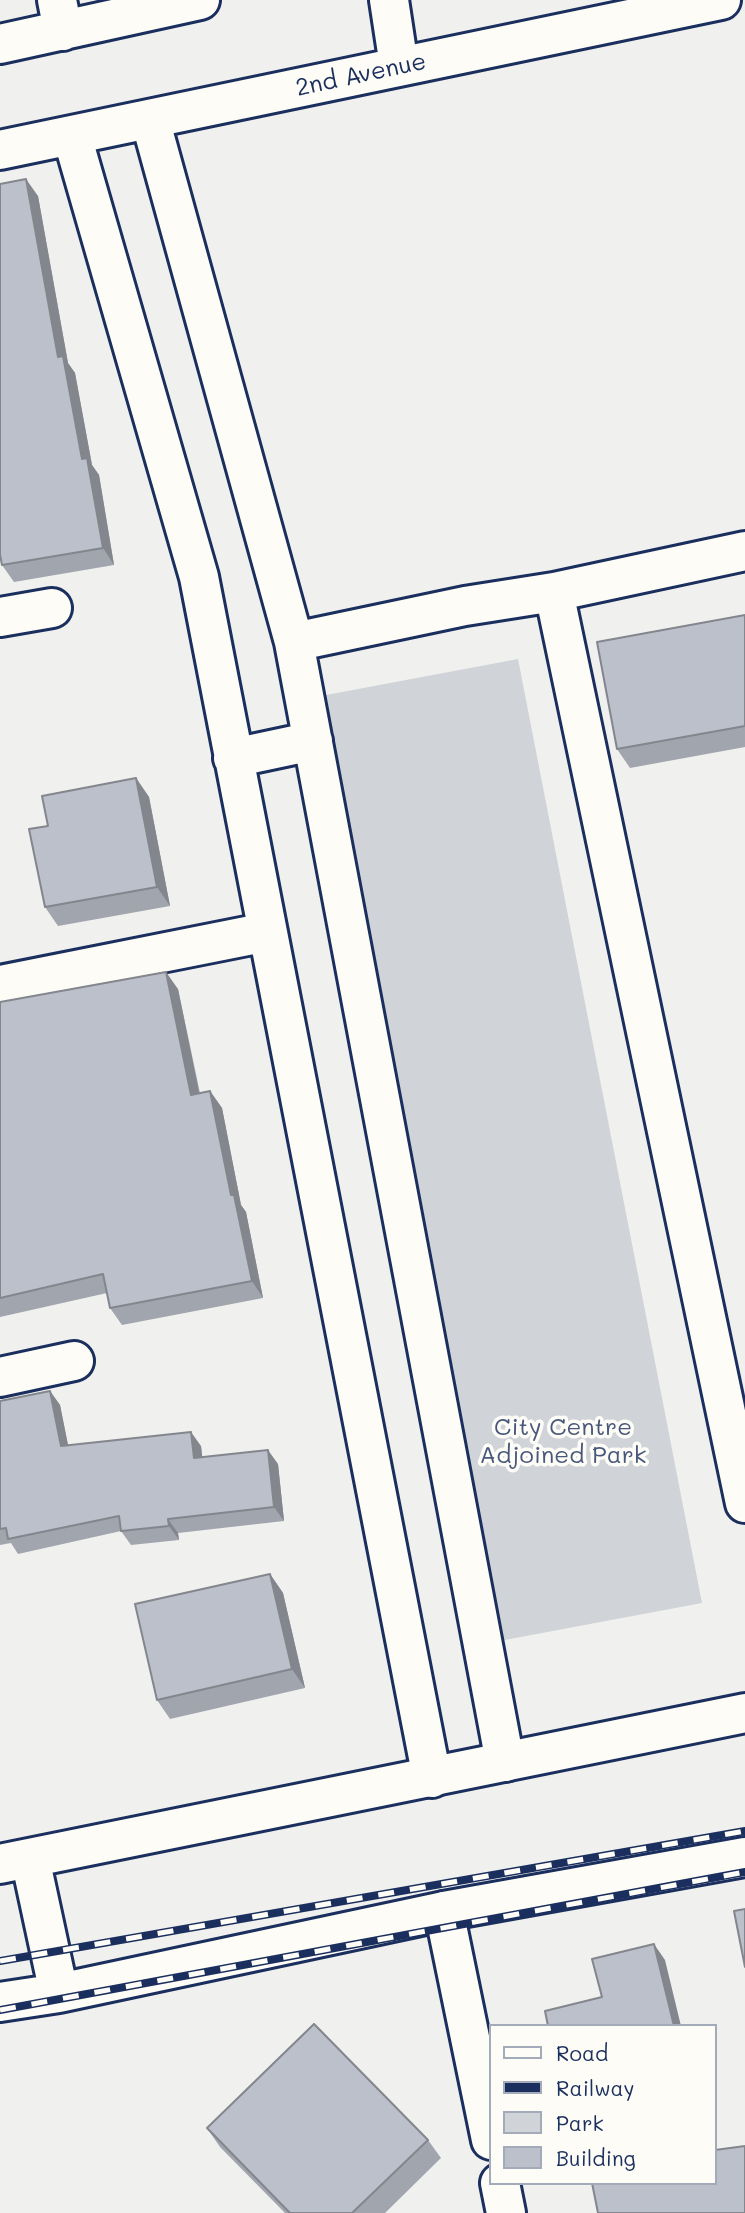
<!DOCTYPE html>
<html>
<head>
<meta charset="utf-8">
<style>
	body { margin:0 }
	#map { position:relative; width:745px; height:2213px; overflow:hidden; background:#f0f0ee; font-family:Mali,sans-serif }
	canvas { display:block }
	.legend { position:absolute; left:489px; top:2024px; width:228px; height:161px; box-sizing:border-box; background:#fdfcf7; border:2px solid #a3aaba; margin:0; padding:9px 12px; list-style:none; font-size:21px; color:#1b2f5e }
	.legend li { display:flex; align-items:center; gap:14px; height:35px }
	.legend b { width:35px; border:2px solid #a3aaba }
</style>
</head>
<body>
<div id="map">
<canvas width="745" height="2213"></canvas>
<ul class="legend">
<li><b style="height:9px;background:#fdfcf7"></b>Road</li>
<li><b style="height:9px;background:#1b2f5e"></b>Railway</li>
<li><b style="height:19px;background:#d0d3d8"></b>Park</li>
<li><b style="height:19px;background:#bbc0ca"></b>Building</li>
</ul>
</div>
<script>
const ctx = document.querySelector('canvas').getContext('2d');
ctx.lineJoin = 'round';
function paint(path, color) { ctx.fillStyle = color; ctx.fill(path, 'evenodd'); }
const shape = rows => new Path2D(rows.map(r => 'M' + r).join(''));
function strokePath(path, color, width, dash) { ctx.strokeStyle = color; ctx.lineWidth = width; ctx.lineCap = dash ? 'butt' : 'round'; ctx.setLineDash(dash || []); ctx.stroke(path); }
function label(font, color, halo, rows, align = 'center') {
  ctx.font = font + ' Mali,sans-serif'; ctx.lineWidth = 7; ctx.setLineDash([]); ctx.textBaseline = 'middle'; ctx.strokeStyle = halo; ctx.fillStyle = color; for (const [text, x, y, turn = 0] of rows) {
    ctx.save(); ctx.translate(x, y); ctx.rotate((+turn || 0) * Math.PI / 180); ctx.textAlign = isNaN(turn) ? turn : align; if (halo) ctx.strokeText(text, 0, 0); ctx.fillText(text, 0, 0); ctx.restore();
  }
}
paint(shape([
	[518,659,702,1603,494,1642,310,698]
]), '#d0d3d8');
const minor = shape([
	[57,0,63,31],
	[389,0,399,66],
	[0,44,200,0],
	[150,119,294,642,505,1762],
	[72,136,199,577,432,1778],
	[0,150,721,0],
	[554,592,745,1503],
	[0,617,52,608],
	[294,642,465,606,554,592,745,551],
	[233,758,313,741],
	[0,985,267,932],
	[0,1377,74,1361],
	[444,1911,491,2140],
	[500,2183,506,2213]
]);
const major = shape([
	[30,1858,59,1993],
	[0,1864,745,1713],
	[0,2002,59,1993,444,1911,745,1857]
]);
strokePath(minor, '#1b2f5e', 44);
strokePath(major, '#1b2f5e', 44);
strokePath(minor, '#fdfcf7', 38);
strokePath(major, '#fdfcf7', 38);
const rail = shape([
	[0,1961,745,1831],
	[0,2010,745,1872]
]);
strokePath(rail, '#1b2f5e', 8);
strokePath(rail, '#fdfcf7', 5, [16]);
paint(shape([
	[38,196,68,363,75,373,92,465,99,475,114,565,14,582,2,565],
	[745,615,745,747,630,768,617,749],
	[136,778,149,797,170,906,58,926,45,907,48,826],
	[178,989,200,1093,210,1091,222,1108,241,1205,246,1212,263,1298,122,1325,110,1308,107,1293,0,1317,0,1002],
	[50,1391,60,1405,68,1445,201,1446,202,1457,278,1464,284,1521,178,1533,179,1540,131,1545,121,1531,18,1554,11,1543,0,1545,0,1401],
	[270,1574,283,1593,305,1688,170,1719,157,1700],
	[207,2128,428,2140,441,2158,385,2213,285,2213,220,2147]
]), '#a1a5ae');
paint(shape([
	[26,179,38,196,68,363,75,373,92,465,99,475,114,565,103,548,58,357],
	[136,778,149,797,170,906,157,887],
	[166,972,178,989,203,1112,191,1095],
	[210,1091,222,1108,241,1205,246,1212,263,1298,252,1281,231,1195],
	[50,1391,60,1405,71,1460,61,1446],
	[191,1432,201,1446,204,1472,194,1458],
	[268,1450,278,1464,284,1521,274,1507],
	[168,1519,178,1533,179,1540,169,1526],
	[270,1574,283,1593,305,1688,292,1669],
	[654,1944,665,1960,681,2026,674,2026]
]), '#83868d');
const building = shape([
	[26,179,58,357,63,356,82,459,87,458,103,548,2,565,0,555,0,184,26,179],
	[745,615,745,726,617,749,597,642,745,615],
	[136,778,157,887,45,907,29,829,48,826,42,796,136,778],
	[166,972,191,1095,210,1091,231,1195,234,1195,252,1281,110,1308,103,1274,0,1298,0,1002,166,972],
	[50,1391,61,1446,191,1432,194,1458,268,1450,274,1507,168,1519,169,1526,121,1531,119,1516,8,1539,6,1528,0,1529,0,1401,50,1391],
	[270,1574,292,1669,157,1700,135,1604,270,1574],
	[745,1909,745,1967,734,1911,745,1909],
	[654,1944,674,2026,548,2026,545,2011,602,1997,592,1959,654,1944],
	[314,2024,428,2140,352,2213,290,2213,207,2128,314,2024],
	[745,2146,745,2213,598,2213,592,2183,715,2183,715,2150,745,2146]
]);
paint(building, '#bbc0ca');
strokePath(building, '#83868d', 2);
label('24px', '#1b2f5e', '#fdfcf7', [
	["2nd Avenue",361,75,-12]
]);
label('24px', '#48587c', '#fdfcf7', [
	["City Centre",563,1428],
	["Adjoined Park",563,1456]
]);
</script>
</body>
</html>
